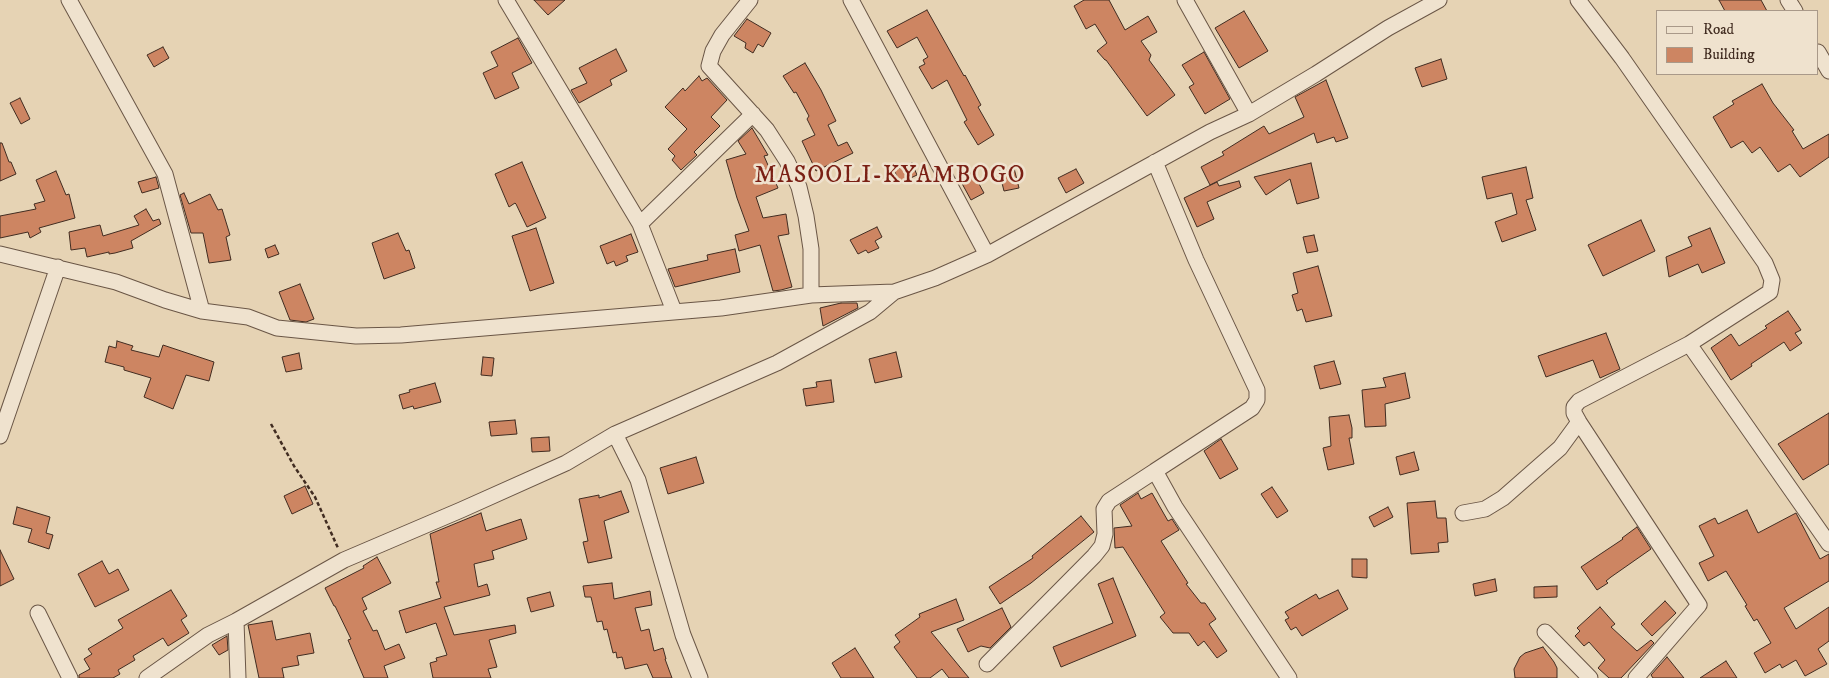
<!DOCTYPE html>
<html>
<head>
<meta charset="utf-8">
<style>
	body { margin:0 }
	#map { position:relative; width:1829px; height:678px; overflow:hidden; background:#e6d3b4; font-family:"IM FELL DW Pica",serif }
	canvas { display:block }
	.legend { position:absolute; left:1656px; top:10px; width:162px; height:65px; box-sizing:border-box; background:#efe2ce; border:1px solid #a99989; margin:0; padding:6px 9px; list-style:none; font-size:15px; color:#412c21 }
	.legend li { display:flex; align-items:center; gap:10px; height:25px }
	.legend b { width:25px; border:1px solid #a99989 }
</style>
</head>
<body>
<div id="map">
<canvas width="1829" height="678"></canvas>
<ul class="legend">
<li><b style="height:6px;background:#efe2ce"></b>Road</li>
<li><b style="height:14px;background:#cd8562"></b>Building</li>
</ul>
</div>
<script>
const ctx = document.querySelector('canvas').getContext('2d');
ctx.lineJoin = 'round';
function paint(path, color) { ctx.fillStyle = color; ctx.fill(path, 'evenodd'); }
const shape = rows => new Path2D(rows.map(r => 'M' + r).join(''));
function strokePath(path, color, width, dash) { ctx.strokeStyle = color; ctx.lineWidth = width; ctx.lineCap = dash ? 'butt' : 'round'; ctx.setLineDash(dash || []); ctx.stroke(path); }
function label(font, color, halo, rows, align = 'center') {
  ctx.font = font + ' "IM FELL DW Pica",serif'; ctx.lineWidth = 5; ctx.setLineDash([]); ctx.textBaseline = 'middle'; ctx.strokeStyle = halo; ctx.fillStyle = color; for (const [text, x, y, turn = 0] of rows) {
    ctx.save(); ctx.translate(x, y); ctx.rotate((+turn || 0) * Math.PI / 180); ctx.textAlign = isNaN(turn) ? turn : align; if (halo) ctx.strokeText(text, 0, 0); ctx.fillText(text, 0, 0); ctx.restore();
  }
}
const building = shape([
	[534,0,565,0,548,15,534,0],
	[1084,0,1109,0,1125,30,1148,16,1157,32,1141,41,1151,55,1149,60,1175,95,1147,116,1106,60,1105,60,1097,51,1107,43,1095,24,1086,29,1074,6,1084,0],
	[1719,0,1761,0,1767,11,1725,11,1719,0],
	[927,10,964,76,965,75,981,105,978,107,994,135,978,145,964,122,967,120,947,80,932,89,919,67,925,64,923,60,928,57,917,37,897,48,887,31,927,10],
	[1244,11,1268,51,1239,68,1215,28,1244,11],
	[747,19,771,33,763,47,758,44,753,53,745,48,746,43,734,36,747,19],
	[518,38,532,63,512,73,519,88,495,99,483,73,498,66,491,52,518,38],
	[163,47,169,58,154,67,147,55,163,47],
	[616,49,627,71,610,80,612,85,579,103,571,90,587,83,579,68,616,49],
	[1204,52,1230,99,1205,114,1189,87,1194,84,1182,65,1204,52],
	[1441,59,1447,79,1422,87,1415,68,1441,59],
	[805,63,821,90,836,121,828,125,838,146,847,142,853,153,816,171,802,141,815,135,807,119,809,116,796,92,794,93,783,76,805,63],
	[699,76,702,81,707,78,727,100,711,117,720,126,694,152,697,155,681,170,672,160,675,156,668,149,687,129,665,107,683,88,685,91,699,76],
	[1326,80,1348,138,1336,142,1334,137,1317,143,1314,133,1210,185,1201,167,1224,155,1222,152,1264,126,1269,134,1304,117,1295,97,1326,80],
	[1762,84,1773,103,1794,130,1792,131,1803,149,1829,134,1829,157,1800,177,1790,164,1778,172,1760,147,1752,153,1743,141,1731,148,1713,117,1734,104,1732,101,1762,84],
	[20,98,30,119,21,124,10,103,20,98],
	[752,128,768,155,764,156,778,188,756,197,763,218,786,214,789,234,778,236,792,287,781,290,773,291,760,245,739,251,735,235,749,231,737,198,726,160,746,154,738,141,752,128],
	[0,143,2,143,9,162,11,162,16,174,0,181,0,143],
	[522,162,546,218,527,227,516,204,515,203,509,207,495,174,522,162],
	[912,163,917,175,900,183,894,170,912,163],
	[1311,163,1319,198,1297,204,1290,179,1266,195,1254,177,1311,163],
	[1526,167,1533,198,1526,200,1536,230,1502,242,1495,222,1517,214,1512,193,1487,199,1482,177,1526,167],
	[1014,168,1019,188,1004,191,999,171,1014,168],
	[1076,169,1084,183,1066,193,1058,178,1076,169],
	[56,171,66,195,69,194,75,218,39,228,41,232,30,238,28,232,0,238,0,216,36,209,34,204,45,201,36,180,56,171],
	[972,171,984,193,971,200,959,178,972,171],
	[156,177,159,188,142,193,138,182,156,177],
	[1239,181,1241,187,1207,202,1214,219,1197,227,1184,198,1217,182,1219,186,1239,181],
	[184,193,189,204,210,194,218,210,222,209,230,235,226,237,231,260,209,263,203,233,191,233,180,195,184,193],
	[146,209,153,221,159,219,161,224,131,241,133,248,115,253,109,254,109,252,87,257,85,248,71,250,69,232,100,225,103,236,139,225,134,216,146,209],
	[1641,220,1655,251,1603,276,1588,245,1641,220],
	[877,227,882,237,875,241,879,248,868,253,866,250,858,254,850,240,877,227],
	[536,228,554,283,530,291,512,236,536,228],
	[1710,228,1725,263,1702,273,1698,264,1669,277,1666,257,1692,246,1688,237,1710,228],
	[398,233,406,251,409,250,415,268,384,279,372,243,398,233],
	[631,234,638,252,626,256,628,261,616,266,614,261,607,264,600,246,631,234],
	[1314,235,1318,251,1307,253,1303,237,1314,235],
	[275,245,279,254,268,258,265,249,275,245],
	[735,249,740,272,675,287,668,269,708,260,707,255,735,249],
	[1318,266,1332,316,1306,322,1302,309,1297,311,1292,295,1298,293,1293,273,1318,266],
	[300,284,314,319,306,322,290,320,279,292,300,284],
	[841,303,857,303,858,308,823,326,820,308,841,303],
	[1788,311,1801,330,1795,333,1802,343,1790,351,1784,342,1751,364,1752,366,1731,380,1711,348,1731,334,1739,346,1767,328,1765,326,1788,311],
	[1606,333,1620,369,1600,378,1593,360,1546,377,1538,356,1606,333],
	[117,341,133,346,131,350,159,357,163,345,214,362,209,381,186,375,173,409,144,397,151,378,124,370,124,367,105,362,109,346,116,348,117,341],
	[896,352,902,377,875,383,869,359,896,352],
	[299,353,302,369,286,372,282,357,299,353],
	[483,357,494,358,492,376,481,375,483,357],
	[1334,361,1341,384,1320,389,1314,366,1334,361],
	[1405,373,1410,398,1385,404,1386,426,1365,427,1362,390,1386,387,1383,378,1405,373],
	[831,380,834,402,806,406,803,389,817,387,816,382,831,380],
	[435,383,441,402,414,409,413,406,403,409,399,395,410,392,409,390,435,383],
	[1829,413,1829,464,1803,480,1778,444,1829,413],
	[1349,415,1352,428,1352,438,1349,438,1354,464,1328,470,1323,448,1331,446,1329,417,1349,415],
	[515,420,517,434,491,436,489,422,515,420],
	[549,437,550,451,532,452,531,438,549,437],
	[1221,439,1238,469,1220,479,1204,451,1221,439],
	[1414,452,1419,470,1400,475,1396,457,1414,452],
	[696,457,704,483,668,494,660,468,696,457],
	[305,486,313,504,292,514,284,496,305,486],
	[1272,487,1288,511,1277,518,1261,494,1272,487],
	[621,491,629,512,604,521,612,558,588,563,583,542,588,541,579,499,599,495,599,498,621,491],
	[1138,493,1141,499,1152,493,1168,521,1172,519,1179,530,1161,541,1188,583,1186,584,1201,603,1205,603,1216,619,1209,624,1227,651,1217,658,1204,641,1198,646,1189,633,1173,633,1160,617,1165,613,1123,547,1115,548,1114,528,1132,526,1120,505,1138,493],
	[1435,501,1437,518,1446,518,1448,542,1438,543,1439,552,1411,554,1407,503,1435,501],
	[17,507,50,517,46,533,53,535,49,549,28,542,32,529,13,524,17,507],
	[1388,507,1393,517,1374,527,1369,517,1388,507],
	[1747,510,1758,533,1796,513,1820,559,1829,554,1829,581,1784,608,1796,629,1829,607,1829,641,1818,649,1827,664,1805,676,1796,660,1782,668,1780,664,1765,673,1754,653,1771,643,1757,619,1754,621,1745,606,1747,605,1726,571,1708,581,1699,563,1714,556,1699,526,1715,518,1718,524,1747,510],
	[481,513,486,531,521,519,527,539,492,551,494,559,474,564,478,587,487,584,490,595,444,607,454,635,515,625,516,633,489,640,497,667,488,669,491,678,433,678,430,663,437,661,436,658,447,655,436,623,406,633,399,611,441,598,436,582,439,582,430,534,481,513],
	[1081,516,1094,532,1031,583,1000,604,989,587,1033,558,1032,556,1081,516],
	[1637,527,1651,549,1611,577,1606,581,1608,583,1597,590,1581,567,1623,539,1622,538,1637,527],
	[0,550,14,579,0,586,0,550],
	[377,557,391,583,362,598,367,609,363,611,373,631,377,630,385,650,399,644,405,658,384,666,388,678,364,678,348,640,351,639,335,606,334,606,325,588,364,568,363,566,377,557],
	[1352,559,1367,559,1367,578,1352,577,1352,559],
	[102,561,109,574,118,569,129,590,95,607,78,574,102,561],
	[1113,578,1136,636,1061,667,1053,647,1113,623,1098,584,1113,578],
	[1495,579,1497,591,1475,596,1473,584,1495,579],
	[612,583,614,599,650,591,652,605,635,608,641,631,649,629,654,651,663,648,666,659,665,659,672,678,653,678,647,664,625,669,622,657,617,658,616,652,613,653,607,629,604,630,602,621,597,622,591,597,585,597,583,586,612,583],
	[1557,586,1557,597,1534,598,1534,587,1557,586],
	[171,590,187,616,181,620,189,633,168,646,163,638,133,656,135,660,118,670,120,674,113,678,79,678,79,675,90,669,84,659,92,654,88,649,123,628,118,620,171,590],
	[1338,590,1348,609,1302,636,1296,627,1291,630,1285,620,1289,618,1285,612,1316,594,1319,599,1338,590],
	[550,592,554,606,531,612,527,598,550,592],
	[956,599,964,620,931,632,969,678,949,678,942,669,930,678,917,678,894,647,900,642,895,635,920,617,919,614,956,599],
	[1665,601,1676,613,1652,636,1641,624,1665,601],
	[1600,607,1615,624,1611,627,1637,651,1651,640,1654,643,1621,678,1609,678,1598,668,1605,660,1589,642,1584,646,1575,636,1580,631,1577,628,1600,607],
	[1002,608,1011,627,990,648,981,646,968,652,957,629,1002,608],
	[272,621,276,640,310,633,314,653,297,656,299,665,282,668,284,678,259,678,248,625,272,621],
	[227,636,228,650,219,655,212,645,227,636],
	[1543,647,1554,662,1557,668,1557,678,1515,678,1514,669,1520,657,1525,653,1543,647],
	[855,648,874,678,841,678,832,663,855,648],
	[1667,657,1684,678,1653,678,1651,675,1667,657],
	[1726,661,1737,678,1700,678,1726,661]
]);
paint(building, '#cd8562');
strokePath(building, '#412c21', 1);
const street = shape([
	[69,0,165,174,202,311],
	[506,0,640,224,674,311],
	[750,0,722,35,713,51,709,66,767,130,787,161,799,187,806,216,811,249,811,295],
	[851,0,987,255],
	[1185,0,1249,114],
	[1578,0,1622,58,1765,263,1772,280,1770,292,1689,344,1579,401,1574,407,1574,413,1579,422,1699,605,1636,678],
	[1788,0,1795,11],
	[1818,52,1829,71],
	[1155,162,1196,260,1257,390,1257,400,1252,408,1155,471,1175,507,1289,678],
	[640,224,753,114],
	[0,254,116,282,165,300,202,311,248,317,277,328,356,336,401,335,721,308,811,295,894,292,935,278,987,255,1210,132,1249,114,1316,74,1388,28,1439,0],
	[1689,344,1829,544],
	[615,434,638,480,683,635,700,678],
	[0,436,58,267],
	[1463,513,1485,509,1503,498,1560,448,1579,422],
	[38,613,70,678],
	[236,621,238,678],
	[1545,632,1590,678],
	[987,664,1094,556,1102,546,1105,534,1104,509,1109,501,1155,471],
	[147,678,208,635,236,621,344,560,461,510,566,463,615,434,777,363,870,312,894,292]
]);
strokePath(street, '#6a5646', 17);
strokePath(shape([
	[271,424,294,466,315,497,338,548]
]), '#412c21', 2.5, [4, 2.5]);
strokePath(street, '#efe2ce', 15);
ctx.letterSpacing = '1px';
label('24px', '#7a1f14', '#efe2ce', [
	["MASOOLI-KYAMBOGO",890,177]
]);
ctx.letterSpacing = '0px';
</script>
</body>
</html>
